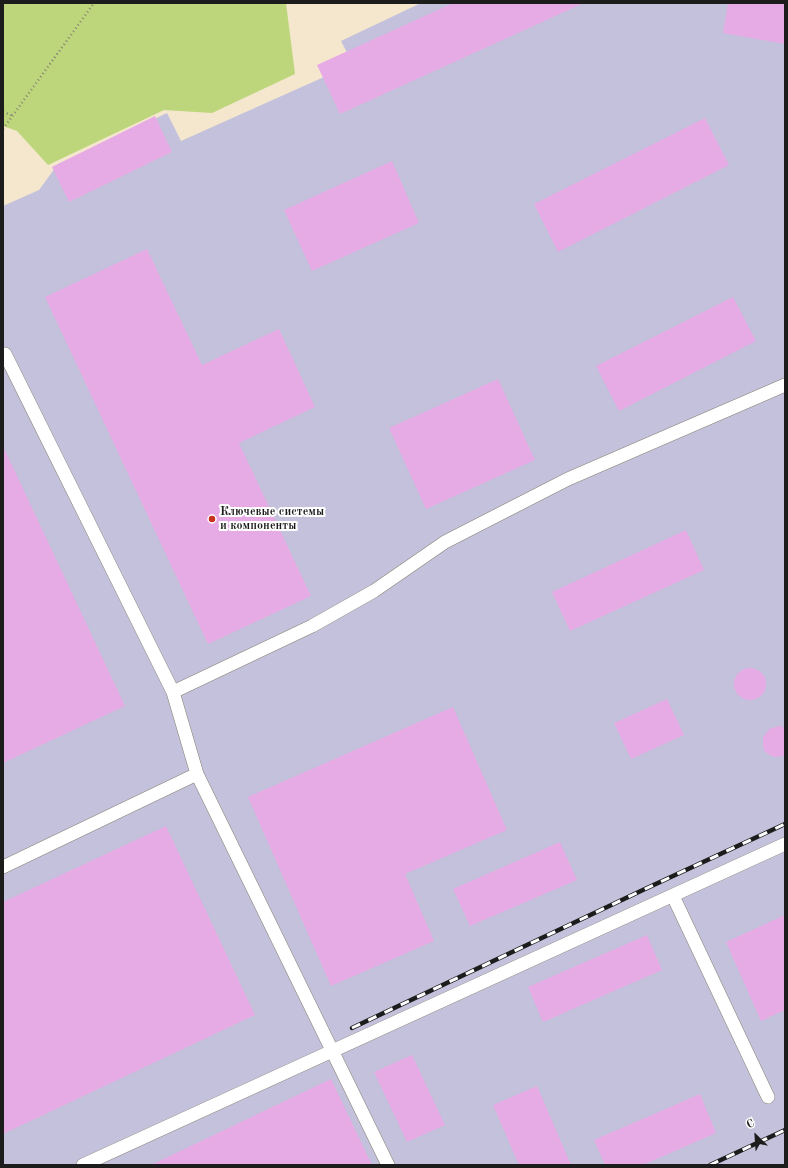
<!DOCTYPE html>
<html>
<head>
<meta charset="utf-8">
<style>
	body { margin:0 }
	#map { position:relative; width:788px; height:1168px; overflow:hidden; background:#f4e7ce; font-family:"Old Standard TT",serif }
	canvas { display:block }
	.frame { position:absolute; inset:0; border:4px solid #1c1c1c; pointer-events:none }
	.north { position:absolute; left:736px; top:1116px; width:40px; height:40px; -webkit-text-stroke:3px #fff; paint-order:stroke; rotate:335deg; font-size:11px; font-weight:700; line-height:16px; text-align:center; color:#1c1c1c }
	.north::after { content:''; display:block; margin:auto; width:14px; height:18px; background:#1c1c1c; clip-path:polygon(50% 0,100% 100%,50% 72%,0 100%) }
</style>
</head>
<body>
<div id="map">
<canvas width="788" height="1168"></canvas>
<div class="frame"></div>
<div class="north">С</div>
</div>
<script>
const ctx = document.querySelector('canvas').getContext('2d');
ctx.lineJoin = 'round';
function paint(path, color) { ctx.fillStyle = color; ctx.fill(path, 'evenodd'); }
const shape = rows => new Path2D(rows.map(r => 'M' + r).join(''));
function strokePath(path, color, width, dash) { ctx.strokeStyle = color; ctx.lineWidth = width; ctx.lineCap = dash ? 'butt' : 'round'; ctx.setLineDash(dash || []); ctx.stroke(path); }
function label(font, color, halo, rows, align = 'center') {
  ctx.font = font + ' "Old Standard TT",serif'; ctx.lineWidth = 4; ctx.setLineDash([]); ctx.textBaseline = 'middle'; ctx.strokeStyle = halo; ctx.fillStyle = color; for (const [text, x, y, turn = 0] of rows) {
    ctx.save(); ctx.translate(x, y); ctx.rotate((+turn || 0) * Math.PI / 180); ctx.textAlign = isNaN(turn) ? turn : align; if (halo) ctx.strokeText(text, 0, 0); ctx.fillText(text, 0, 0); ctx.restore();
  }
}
paint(shape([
	[421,3,785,3,785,1165,3,1165,3,206,39,190,58,164,167,113,181,141,353,64,341,41]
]), '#c3c1db');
paint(shape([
	[3,3,286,3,295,74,212,113,164,110,48,165,17,131,3,126]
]), '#bdd67b');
paint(shape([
	[453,3,584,3,340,114,317,65],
	[728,3,785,3,785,44,723,33],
	[155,116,172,152,69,202,52,167],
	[705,118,729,165,558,252,534,204],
	[392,161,419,223,312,271,284,210],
	[147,249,202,365,279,329,315,407,239,443,311,596,208,644,45,297],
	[733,297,756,341,619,411,596,366],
	[498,379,535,460,426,509,389,428],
	[3,446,125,706,3,763],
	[686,530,704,570,570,631,552,592],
	'734 684a16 16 0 1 1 32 0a16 16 0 1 1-32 0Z',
	[667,699,684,735,631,759,614,723],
	[453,707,507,830,405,874,434,941,331,986,248,797],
	[779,726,785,728,785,756,774,757,765,752,763,747,763,737,769,729],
	[166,826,255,1015,3,1134,3,902],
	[560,842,577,880,470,926,453,889],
	[785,915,785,1010,761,1021,726,942],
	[647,935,662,970,543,1022,528,987],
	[412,1055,445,1125,407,1142,374,1072],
	[331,1079,372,1165,151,1165],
	[537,1086,571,1165,519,1165,493,1105],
	[700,1094,716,1133,643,1165,605,1165,594,1140]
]), '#e6abe4');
const service = shape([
	[5,354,173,692,197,774,388,1165],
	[173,692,312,626,374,591,445,542,568,479,785,385],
	[3,867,197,774],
	[673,896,768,1097],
	[83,1165,785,844]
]);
strokePath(service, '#888275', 14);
strokePath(shape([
	[3,112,14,116],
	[3,129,94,3]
]), '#888275', 2.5, [1, 3]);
strokePath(service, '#fff', 13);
const rail = shape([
	[352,1028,645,889,785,824],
	[710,1165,785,1130]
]);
strokePath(rail, '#1c1c1c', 4.5);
strokePath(rail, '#fff', 3, [9]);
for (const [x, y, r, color] of [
	[212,519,4,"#c8321e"]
]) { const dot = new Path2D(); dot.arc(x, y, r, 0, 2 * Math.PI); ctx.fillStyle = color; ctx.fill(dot); strokePath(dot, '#fff', 1.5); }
label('bold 12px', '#1c1c1c', '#fff', [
	["Ключевые системы",220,512],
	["и компоненты",220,526]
], 'left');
</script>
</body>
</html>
